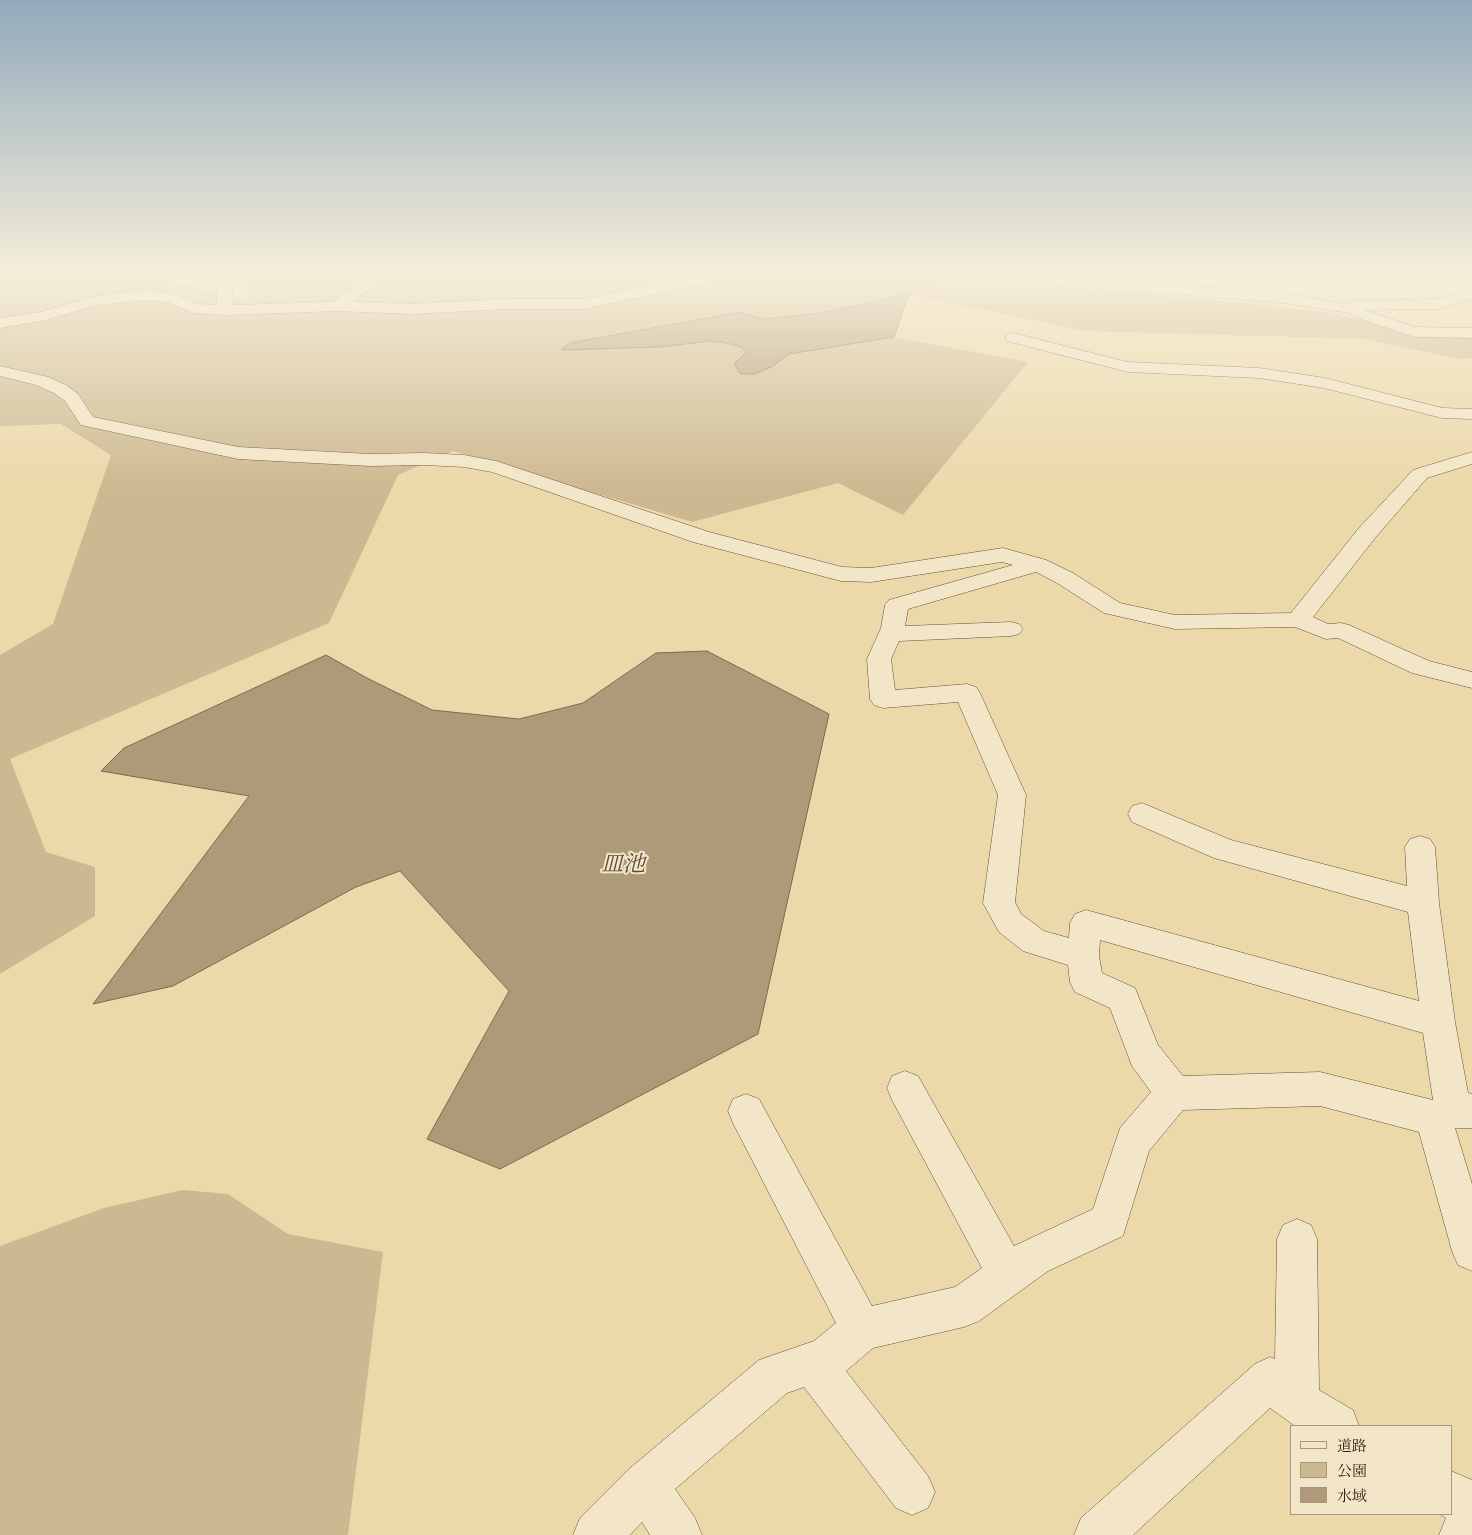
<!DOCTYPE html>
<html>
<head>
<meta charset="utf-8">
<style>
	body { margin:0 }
	#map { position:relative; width:1472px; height:1535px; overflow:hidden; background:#ecd9aa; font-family:"IM FELL DW Pica","Noto Serif JP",serif }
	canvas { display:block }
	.legend { position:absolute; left:1290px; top:1425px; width:162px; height:90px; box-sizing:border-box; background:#f3e6c8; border:1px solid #a79681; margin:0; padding:6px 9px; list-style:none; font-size:15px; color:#351f17 }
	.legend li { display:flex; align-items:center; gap:10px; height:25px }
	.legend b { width:25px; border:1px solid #a79681 }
</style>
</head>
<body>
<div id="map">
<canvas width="1472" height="1535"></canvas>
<ul class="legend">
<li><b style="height:6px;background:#f3e6c8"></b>道路</li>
<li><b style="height:14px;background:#cdb991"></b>公園</li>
<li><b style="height:14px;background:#ae9a78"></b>水域</li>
</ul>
</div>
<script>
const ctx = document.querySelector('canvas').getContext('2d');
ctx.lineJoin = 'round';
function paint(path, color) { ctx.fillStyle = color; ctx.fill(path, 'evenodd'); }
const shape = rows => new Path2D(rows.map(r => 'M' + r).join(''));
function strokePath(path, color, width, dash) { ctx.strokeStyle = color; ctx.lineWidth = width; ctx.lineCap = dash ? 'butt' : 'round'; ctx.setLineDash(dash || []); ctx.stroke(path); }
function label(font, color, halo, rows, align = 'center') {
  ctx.font = font + ' "IM FELL DW Pica","Noto Serif JP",serif'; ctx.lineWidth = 4; ctx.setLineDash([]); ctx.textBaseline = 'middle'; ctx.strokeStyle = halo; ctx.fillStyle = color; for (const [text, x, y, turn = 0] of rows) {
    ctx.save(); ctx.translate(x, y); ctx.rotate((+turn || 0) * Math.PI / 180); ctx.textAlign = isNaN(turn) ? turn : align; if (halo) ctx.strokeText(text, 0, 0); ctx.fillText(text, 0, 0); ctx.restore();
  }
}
paint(shape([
	[22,276,158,276,248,302,245,276,931,276,934,280,1048,285,1252,304,1333,313,1404,332,1472,337,1472,358,1459,359,1364,339,1086,331,909,294,894,337,1028,362,903,515,838,483,692,522,453,451,398,475,329,623,10,759,46,852,95,867,95,916,0,974,0,655,53,624,111,455,61,424,0,426,0,281],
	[183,1190,228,1194,288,1234,383,1252,348,1535,0,1535,0,1246,104,1208]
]), '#cdb991');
const water = shape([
	[909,294,894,337,789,354,773,366,755,374,741,374,734,364,746,352,741,347,726,343,710,341,661,347,561,350,570,343,741,312,764,319,821,313,909,294],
	[707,651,829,714,758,1034,500,1169,427,1139,509,991,400,871,356,887,173,986,93,1004,249,796,101,771,124,748,326,655,367,678,432,710,519,719,583,703,656,653,707,651]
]);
paint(water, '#ae9a78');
strokePath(water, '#7e6951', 1);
const minor = shape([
	[217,276,231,276,233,305,333,302,369,276,386,276,352,302,413,304,507,299,585,299,697,276,727,276,720,280,585,309,507,309,413,314,337,311,225,315,194,313,168,302,145,300,98,305,42,321,0,328,0,318,41,312,97,296,145,290,176,295,197,304,217,305,217,276],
	[956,276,1067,276,1115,282,1277,292,1345,304,1354,301,1437,299,1472,289,1472,299,1438,309,1364,310,1415,327,1472,328,1472,338,1414,337,1352,316,1349,313,1277,302,1115,290,1034,281,963,280,956,276],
	[1013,333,1128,362,1259,368,1325,378,1442,408,1472,409,1472,419,1442,418,1324,388,1259,378,1128,372,1007,341,1005,338,1007,335,1013,333],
	[0,366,48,377,66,385,78,394,93,417,238,447,370,454,424,453,464,455,496,461,709,532,842,567,871,568,1003,548,1046,560,1073,573,1120,603,1175,615,1291,613,1359,528,1413,470,1472,452,1472,464,1427,478,1375,538,1313,617,1328,624,1341,623,1349,625,1429,661,1472,672,1472,688,1412,673,1338,638,1326,639,1295,627,1175,629,1104,613,1057,583,1036,572,908,609,905,626,1011,622,1019,624,1023,629,1019,634,1011,636,899,641,891,659,895,690,967,684,976,687,980,693,1026,795,1015,902,1021,914,1044,931,1069,938,1070,923,1075,914,1086,910,1419,1001,1408,912,1214,858,1132,822,1128,814,1132,806,1142,803,1231,840,1407,886,1405,847,1410,839,1420,836,1430,839,1435,847,1439,903,1455,1022,1468,1093,1472,1094,1472,1128,1455,1128,1472,1184,1472,1271,1458,1265,1452,1251,1419,1132,1320,1106,1183,1110,1149,1151,1123,1236,1048,1271,979,1321,964,1327,873,1348,846,1371,928,1476,935,1492,928,1508,912,1515,896,1508,804,1387,787,1393,675,1489,695,1518,702,1535,650,1535,642,1522,630,1535,573,1535,580,1518,629,1469,759,1360,814,1341,836,1323,733,1123,728,1111,733,1099,746,1094,759,1099,872,1306,955,1287,982,1268,892,1100,887,1088,892,1076,905,1071,918,1076,1014,1246,1093,1209,1120,1128,1151,1092,1132,1066,1110,1008,1075,992,1070,982,1068,965,1023,951,999,932,983,903,998,795,958,702,883,708,874,705,870,699,867,659,881,628,885,605,889,600,1013,565,1002,562,871,582,841,581,693,542,492,472,464,467,424,465,370,466,238,459,81,425,65,401,54,393,36,385,0,376,0,366],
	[1100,940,1423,1033,1433,1100,1320,1072,1183,1076,1158,1045,1135,988,1102,973,1099,956,1100,940],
	[1297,1219,1311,1225,1317,1239,1319,1390,1353,1410,1359,1426,1295,1426,1270,1408,1133,1535,1074,1535,1081,1518,1255,1364,1270,1357,1275,1359,1277,1239,1283,1225,1297,1219],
	[1451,1471,1472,1480,1472,1535,1439,1535,1446,1518,1440,1514,1451,1514,1451,1471]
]);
strokePath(minor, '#634e3c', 1);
paint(minor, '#f3e6c8');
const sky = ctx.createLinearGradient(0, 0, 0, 491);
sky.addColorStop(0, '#91aabb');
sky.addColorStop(0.56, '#f6eed9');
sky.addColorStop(1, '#f6eed900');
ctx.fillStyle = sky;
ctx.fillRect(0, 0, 1472, 491);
label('italic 22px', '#5f4a39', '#f3e6c8', [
	["皿池",623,866]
]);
</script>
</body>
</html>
